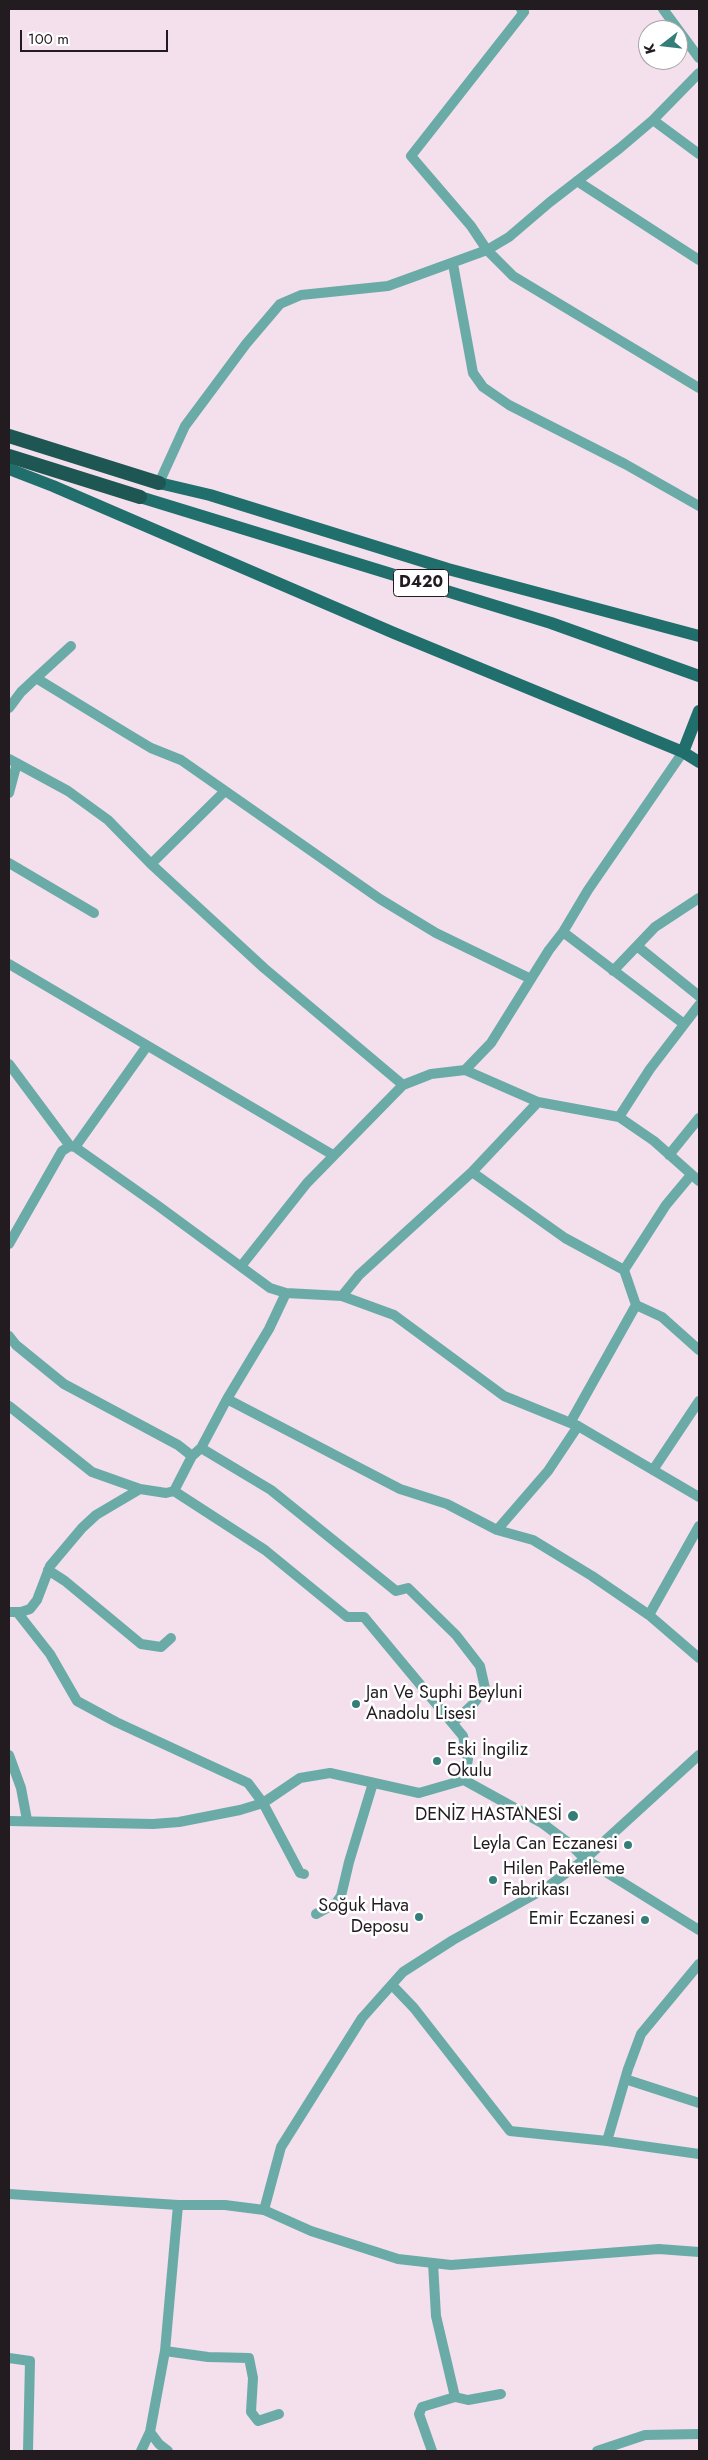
<!DOCTYPE html>
<html>
<head>
<meta charset="utf-8">
<style>
	body { margin:0 }
	#map { position:relative; width:708px; height:2460px; overflow:hidden; background:#f4dfed; font-family:Jost,sans-serif }
	canvas { display:block }
	.frame { position:absolute; inset:0; border:10px solid #221b20; pointer-events:none }
	.north { position:absolute; left:638px; top:20px; width:50px; height:50px; box-sizing:border-box; background:#fff; border:1px solid #a7a4a6; border-radius:50%; rotate:254deg; font-size:14px; font-weight:700; line-height:20px; text-align:center; color:#221b20 }
	.north::after { content:''; display:block; margin:auto; width:18px; height:22px; background:#347d79; clip-path:polygon(50% 0,100% 100%,50% 72%,0 100%) }
	.scale { position:absolute; left:20px; top:30px; width:148px; height:22px; box-sizing:border-box; border:2px solid #221b20; border-top:0; padding-left:6px; font-size:15px; line-height:18px; white-space:nowrap; color:#221b20; -webkit-text-stroke:4px #fff; paint-order:stroke }
</style>
</head>
<body>
<div id="map">
<canvas width="708" height="2460"></canvas>
<div class="frame"></div>
<div class="north">K</div>
<div class="scale">100 m</div>
</div>
<script>
const ctx = document.querySelector('canvas').getContext('2d');
ctx.lineJoin = 'round';
const shape = rows => new Path2D(rows.map(r => 'M' + r).join(''));
function strokePath(path, color, width, dash) { ctx.strokeStyle = color; ctx.lineWidth = width; ctx.lineCap = dash ? 'butt' : 'round'; ctx.setLineDash(dash || []); ctx.stroke(path); }
function label(font, color, halo, rows, align = 'center') {
  ctx.font = font + ' Jost,sans-serif'; ctx.lineWidth = 5; ctx.setLineDash([]); ctx.textBaseline = 'middle'; ctx.strokeStyle = halo; ctx.fillStyle = color; for (const [text, x, y, turn = 0] of rows) {
    ctx.save(); ctx.translate(x, y); ctx.rotate((+turn || 0) * Math.PI / 180); ctx.textAlign = isNaN(turn) ? turn : align; if (halo) ctx.strokeText(text, 0, 0); ctx.fillText(text, 0, 0); ctx.restore();
  }
}
strokePath(shape([
	[521,9,524,12,411,156,471,226,487,250,513,276,699,388],
	[663,9,699,58],
	[653,120,699,154],
	[577,181,699,260],
	[453,264,473,373,483,387,509,405,625,464,699,506],
	[159,483,185,426,246,344,280,304,301,295,388,286,487,250,509,237,550,202,620,148,653,120,699,73],
	[36,678,71,646],
	[9,708,21,692,36,678,126,733,151,748,181,760,380,899,436,933,531,979],
	[9,759,68,791,108,820,151,864,264,968,403,1085],
	[9,793,17,763],
	[9,863,94,913],
	[151,864,225,791],
	[563,932,684,1024],
	[637,946,699,996],
	[9,964,333,1155],
	[613,971,655,927,699,898],
	[9,1064,70,1146,75,1147,157,1205,270,1288,286,1293,342,1296,394,1315,504,1396,578,1426,699,1497],
	[465,1070,538,1102,619,1117,654,1141,699,1181],
	[619,1117,650,1069,699,1005],
	[75,1147,147,1046],
	[669,1155,699,1118],
	[472,1172,565,1238,624,1270],
	[691,1175,666,1205,624,1270,636,1305,662,1317,699,1350],
	[9,1244,62,1151,70,1146],
	[242,1265,307,1183,403,1085,431,1074,465,1070,491,1043,549,950,563,932,588,890,683,752],
	[342,1296,359,1275,472,1172,538,1102],
	[9,1336,16,1345,64,1384,178,1445,192,1456],
	[227,1399,400,1489,447,1504,497,1530,533,1540,592,1576,649,1615,699,1658],
	[9,1406,92,1472,140,1489,166,1493,174,1491,192,1456,201,1448,227,1399,269,1329,286,1293],
	[570,1423,636,1305],
	[201,1448,271,1490,396,1591,408,1588,456,1635,480,1666,485,1688,474,1703,453,1723],
	[653,1470,699,1401],
	[174,1491,265,1550,347,1617,364,1617,463,1736,468,1759,464,1780],
	[497,1530,548,1471,578,1426],
	[48,1570,65,1581,141,1644,161,1647,171,1638],
	[9,1612,21,1612,30,1609,37,1600,50,1566,82,1528,96,1515,140,1489],
	[17,1612,50,1654,77,1701,116,1722,248,1783,263,1803,300,1873,304,1874],
	[649,1615,699,1526],
	[9,1755,21,1788,27,1820],
	[9,1821,153,1824,179,1822,240,1810,263,1803,300,1778,330,1773,419,1793,464,1780,542,1823,570,1844,585,1859,699,1930],
	[316,1914,336,1903,341,1896,349,1862,373,1783],
	[392,1985,414,2008,510,2131,607,2141,699,2154],
	[625,2079,699,2103],
	[607,2141,628,2069,641,2034,699,1964],
	[9,2194,178,2205,225,2205,264,2210,311,2231,398,2259,451,2265,659,2249,699,2252],
	[264,2210,281,2147,362,2018,403,1972,453,1940,546,1888,585,1859,699,1755],
	[433,2263,436,2316,455,2397],
	[165,2351,208,2357,249,2358,253,2378,251,2412,258,2421,279,2414],
	[9,2358,30,2361,28,2451],
	[150,2432,159,2444,168,2451],
	[141,2451,150,2432,165,2351,178,2205],
	[432,2451,419,2414,422,2407,455,2397,468,2400,501,2394],
	[597,2451,645,2435,699,2434]
]), '#6baba7', 10);
strokePath(shape([
	[9,469,53,486,394,633,683,752,699,762],
	[159,483,210,495,448,569,699,636],
	[140,497,551,623,699,676],
	[683,752,699,711]
]), '#206f6c', 12);
strokePath(shape([
	[9,436,159,483],
	[9,456,140,497]
]), '#1e5654', 14);
for (const [x, y, r, color] of [
	[356,1704,5,"#347d79"],
	[437,1761,5,"#347d79"],
	[573,1816,6,"#347d79"],
	[628,1845,5,"#347d79"],
	[493,1880,5,"#347d79"],
	[419,1917,5,"#347d79"],
	[645,1920,5,"#347d79"]
]) { const dot = new Path2D(); dot.arc(x, y, r, 0, 2 * Math.PI); ctx.fillStyle = color; ctx.fill(dot); strokePath(dot, '#fff', 2); }
for (const [x, y, w] of [
	[421,583,55]
]) { const box = new Path2D(); box.roundRect(x - w / 2, y - 13.5, w, 27, 4); ctx.fillStyle = '#fff'; ctx.fill(box); strokePath(box, '#221b20', 1); }
label('bold 16px', '#221b20', null, [
	["D420",421,583]
]);
label('18px', '#221b20', '#fff', [
	["Jan Ve Suphi Beyluni",366,1694,"left"],
	["Anadolu Lisesi",366,1715,"left"],
	["Eski İngiliz",447,1751,"left"],
	["Okulu",447,1772,"left"],
	["DENİZ HASTANESİ",562,1816],
	["Leyla Can Eczanesi",618,1845],
	["Hilen Paketleme",503,1870,"left"],
	["Fabrikası",503,1891,"left"],
	["Soğuk Hava",409,1907],
	["Deposu",409,1928],
	["Emir Eczanesi",635,1920]
], 'right');
</script>
</body>
</html>
